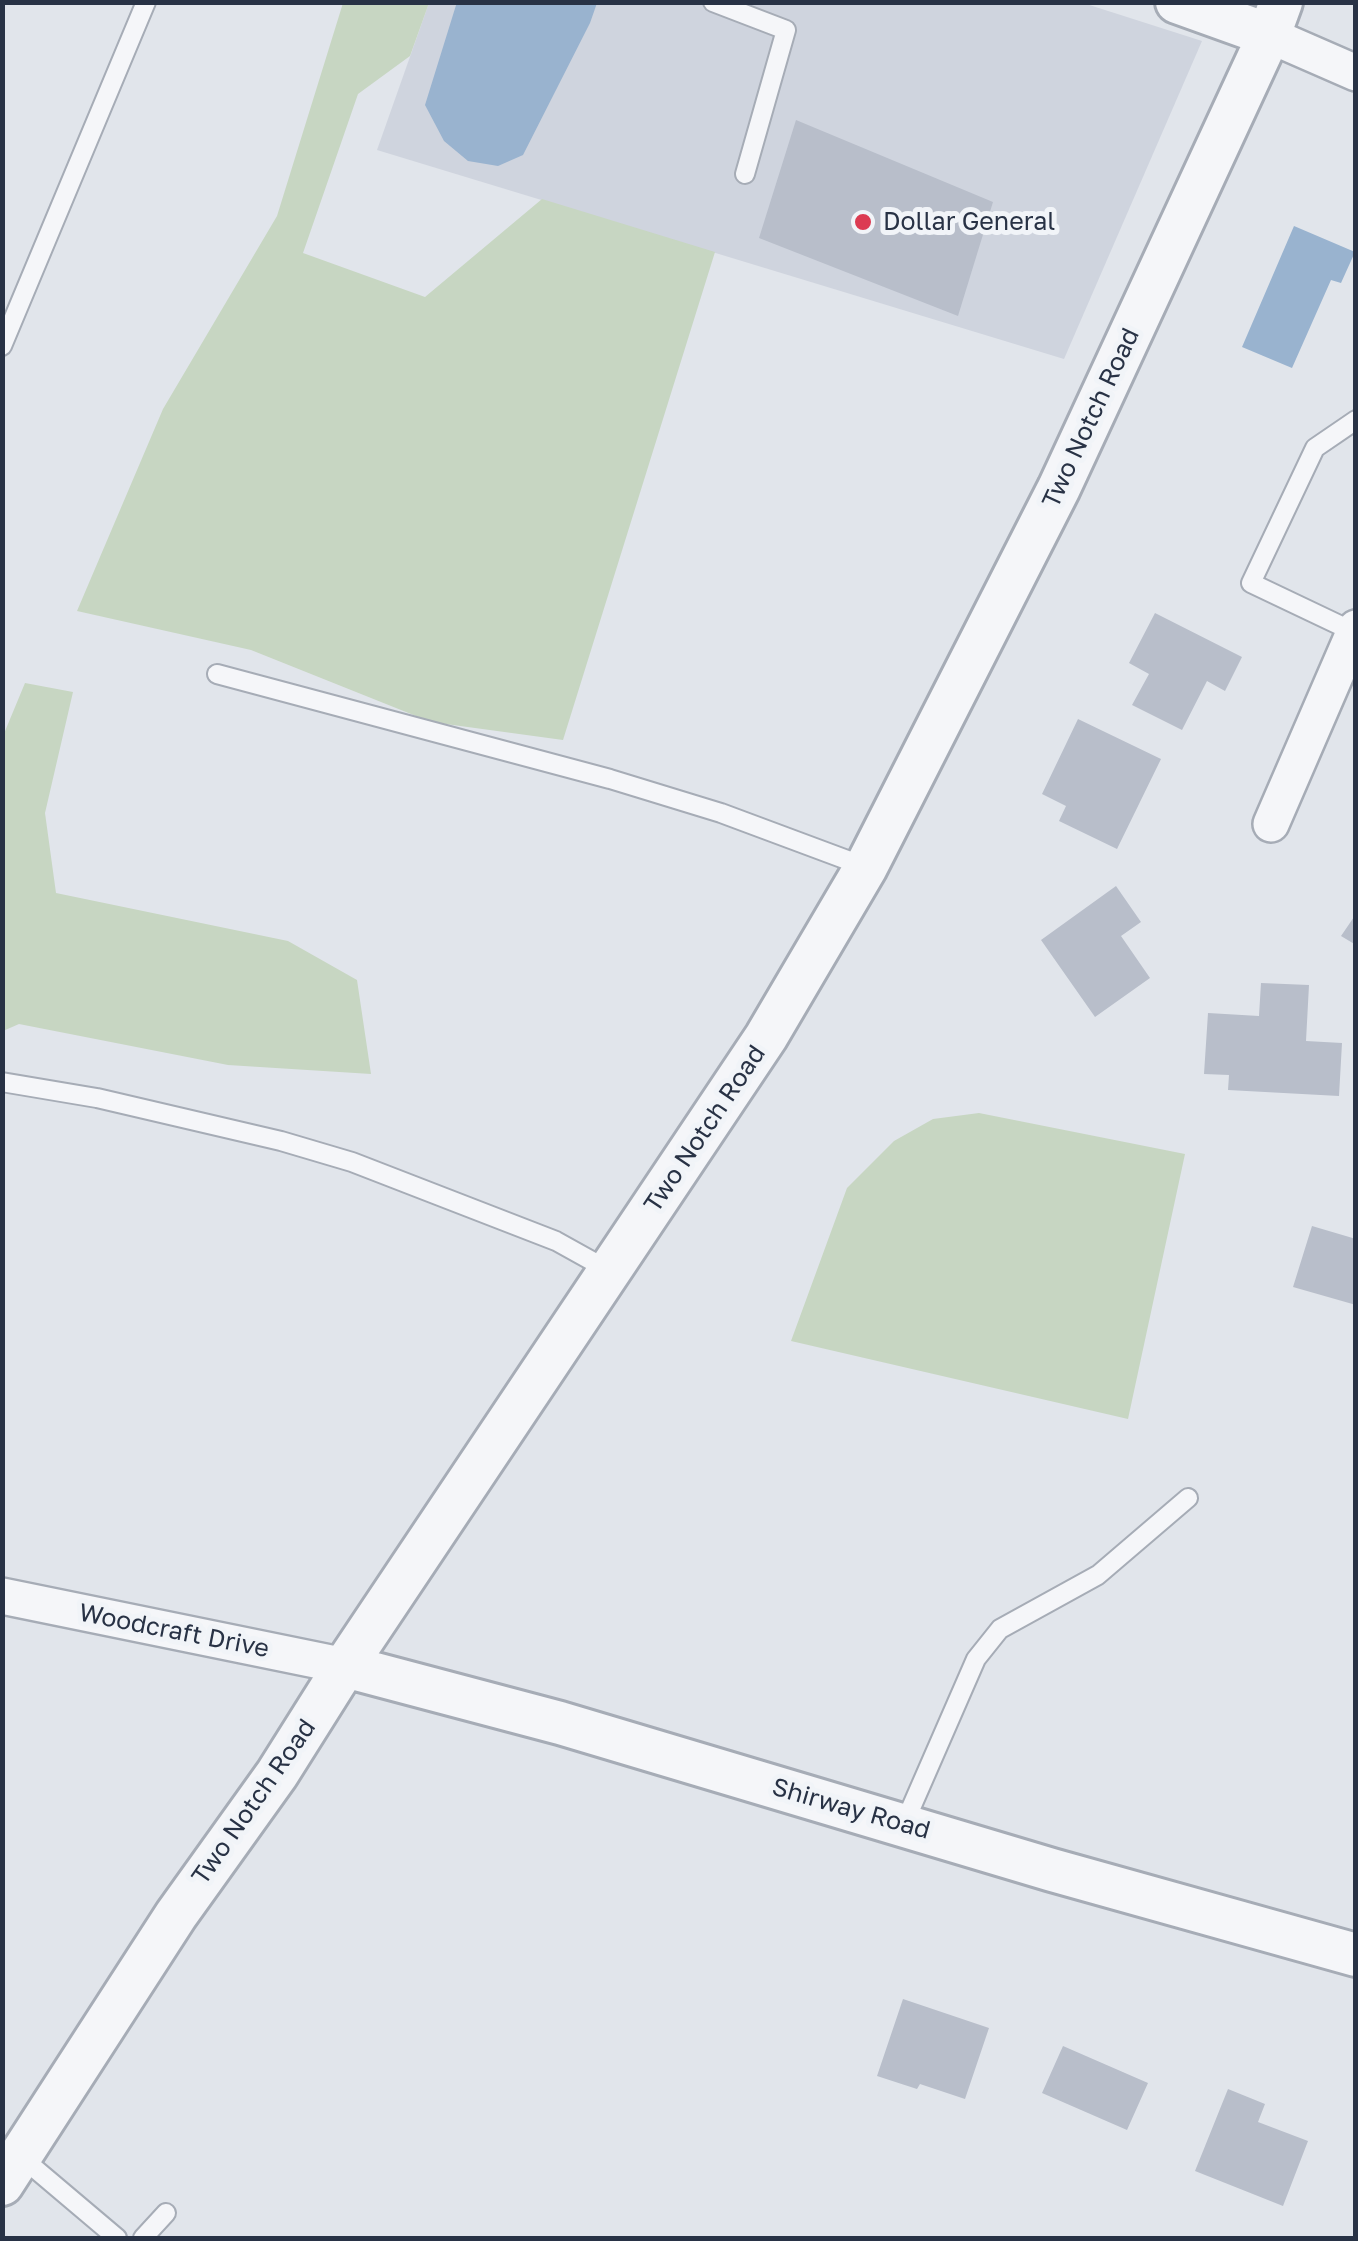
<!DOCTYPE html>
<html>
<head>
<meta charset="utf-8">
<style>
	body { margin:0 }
	#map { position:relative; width:1358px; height:2241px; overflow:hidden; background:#e1e5eb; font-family:"Golos Text",sans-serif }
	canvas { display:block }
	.frame { position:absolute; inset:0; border:5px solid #283245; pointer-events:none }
</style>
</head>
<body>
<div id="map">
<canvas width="1358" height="2241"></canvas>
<div class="frame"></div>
</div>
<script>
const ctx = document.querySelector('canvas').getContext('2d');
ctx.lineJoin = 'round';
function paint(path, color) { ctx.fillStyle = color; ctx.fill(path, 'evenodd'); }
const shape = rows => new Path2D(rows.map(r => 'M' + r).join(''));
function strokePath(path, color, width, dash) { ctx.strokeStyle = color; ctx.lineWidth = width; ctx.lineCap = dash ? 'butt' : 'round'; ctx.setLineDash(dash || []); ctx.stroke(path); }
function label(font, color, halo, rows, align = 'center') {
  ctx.font = font + ' "Golos Text",sans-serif'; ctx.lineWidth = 10; ctx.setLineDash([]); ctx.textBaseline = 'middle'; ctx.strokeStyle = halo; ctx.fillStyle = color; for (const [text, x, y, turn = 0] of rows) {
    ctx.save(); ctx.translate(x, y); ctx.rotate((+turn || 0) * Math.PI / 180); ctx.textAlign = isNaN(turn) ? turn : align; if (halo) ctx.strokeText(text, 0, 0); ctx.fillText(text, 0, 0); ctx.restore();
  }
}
paint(shape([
	[1080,2,1202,41,1064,359,377,150,429,3]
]), '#cfd4de');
paint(shape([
	[343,3,429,3,410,56,358,94,303,253,425,297,542,199,715,252,563,740,431,722,251,650,77,611,163,409,277,216],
	[25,683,73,692,45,813,56,893,288,941,357,980,371,1074,228,1065,19,1024,3,1031,3,736],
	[979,1113,1185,1154,1128,1419,791,1341,847,1188,894,1141,933,1119]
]), '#c7d6c2');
paint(shape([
	[457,2,597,3,590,23,523,155,498,166,468,161,444,141,425,105],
	[1294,226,1355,252,1341,283,1331,280,1292,368,1242,347]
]), '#99b3cf');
paint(shape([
	[796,120,993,202,958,316,759,238],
	[1155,613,1242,657,1225,691,1207,681,1182,730,1132,705,1149,674,1129,663],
	[1078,719,1161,759,1117,849,1059,821,1066,806,1042,794],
	[1116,886,1141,922,1121,936,1150,978,1095,1017,1041,940],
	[1356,914,1356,945,1341,936],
	[1261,983,1309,985,1306,1041,1342,1043,1339,1096,1228,1090,1229,1075,1204,1074,1208,1013,1259,1016],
	[1312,1226,1356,1239,1356,1305,1293,1287],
	[903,1999,989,2028,965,2099,920,2084,917,2089,877,2076],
	[1063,2046,1148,2083,1127,2130,1042,2093],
	[1228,2089,1265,2104,1258,2122,1308,2141,1283,2206,1195,2171]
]), '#b8beca');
const service = shape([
	[713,2,786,30,745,174],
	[2,346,146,2],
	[1354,632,1251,583,1315,448,1356,420],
	[217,674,610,779,721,813,866,867],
	[2,1082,97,1098,281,1141,352,1162,556,1241,610,1271],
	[904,1824,976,1659,1000,1629,1098,1575,1188,1498],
	[20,2156,117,2238],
	[143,2238,166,2213]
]);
const minor = shape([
	[1269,35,1356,73],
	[1271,824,1356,628],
	[2,1596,345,1666]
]);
const tertiary = shape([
	[1177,2,1269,35],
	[345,1666,560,1723,1052,1870,1356,1955],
	[2,2184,176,1915,277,1774,345,1666,766,1037,866,867,1059,488,1269,35,1281,2]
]);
strokePath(service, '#a6acb6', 22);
strokePath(minor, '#a6acb6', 40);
strokePath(tertiary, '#a6acb6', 48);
strokePath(service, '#f5f6f9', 18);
strokePath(minor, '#f5f6f9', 35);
strokePath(tertiary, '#f5f6f9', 42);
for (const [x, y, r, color] of [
	[863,222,10,"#dc3b52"]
]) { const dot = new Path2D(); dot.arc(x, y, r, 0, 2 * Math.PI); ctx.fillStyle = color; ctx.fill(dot); strokePath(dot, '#f1f4f8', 4); }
label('25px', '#283245', '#f1f4f8', [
	["Dollar General",883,222]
], 'left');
label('25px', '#283245', '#f1f4f8', [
	["Two Notch Road",1091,418,-65],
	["Two Notch Road",705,1129,-56],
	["Woodcraft Drive",174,1631,11],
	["Two Notch Road",254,1802,-55],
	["Shirway Road",851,1809,16]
]);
</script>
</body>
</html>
